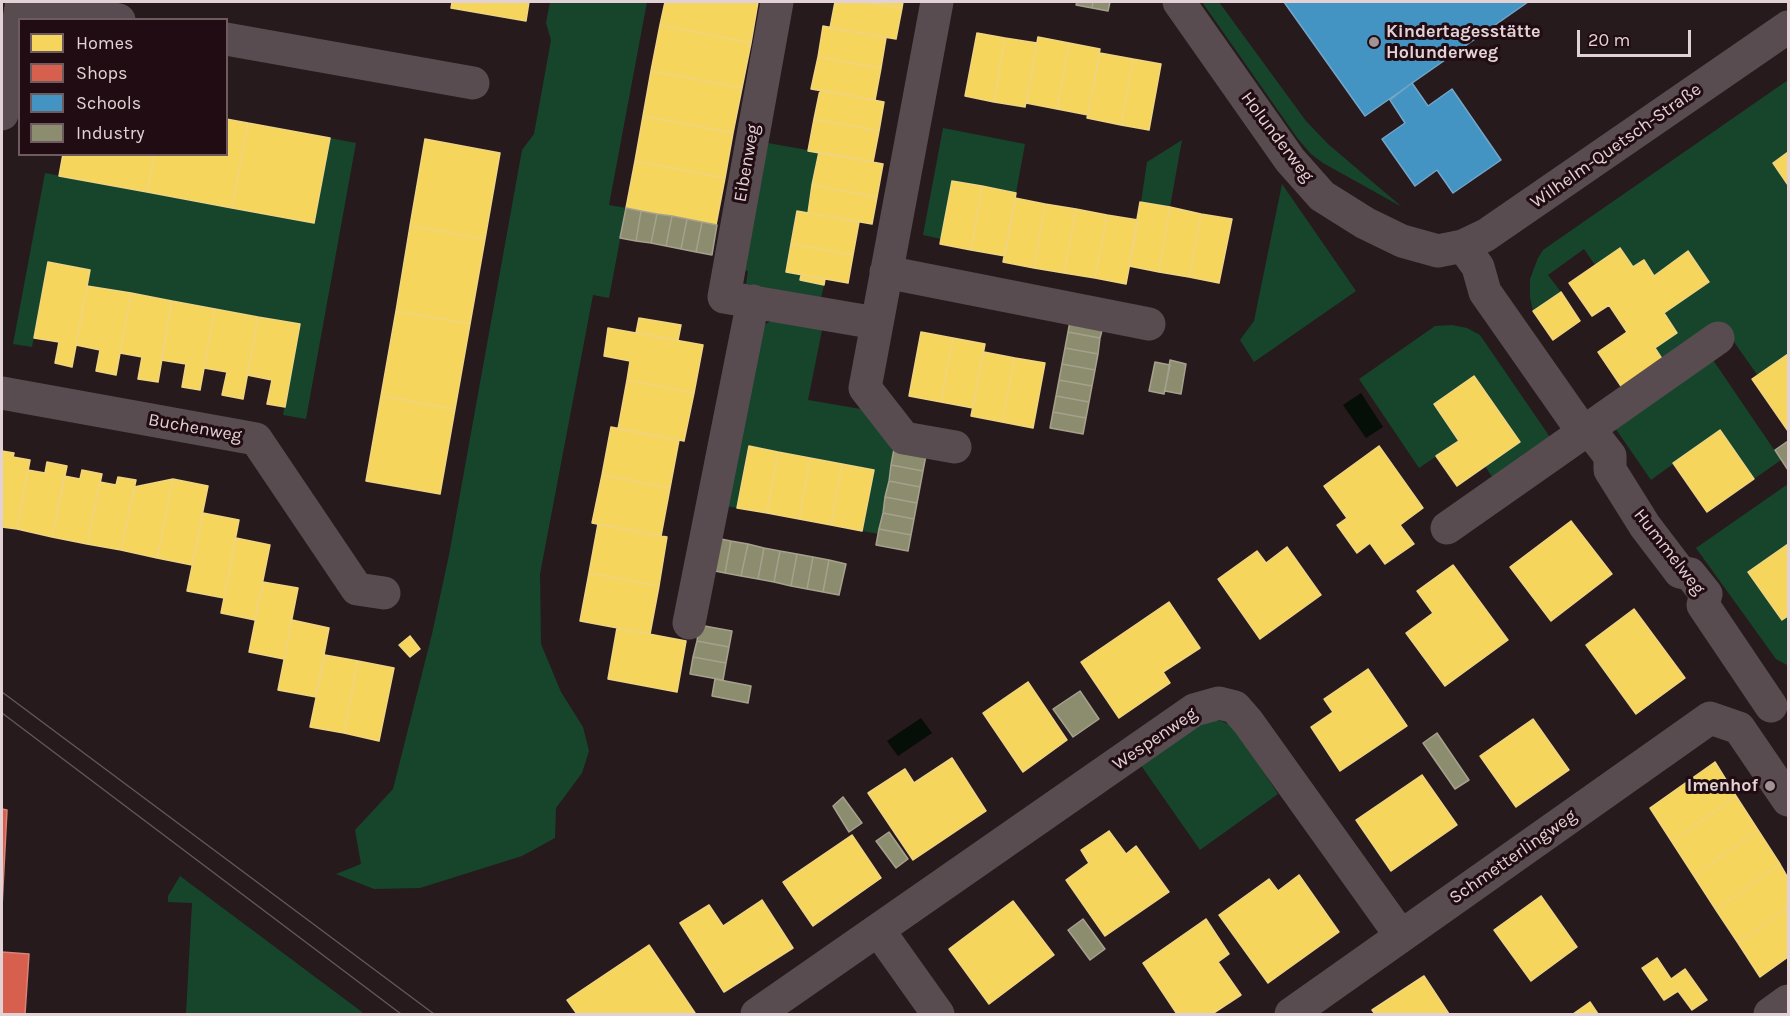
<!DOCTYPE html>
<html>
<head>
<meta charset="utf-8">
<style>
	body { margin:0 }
	#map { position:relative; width:1790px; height:1016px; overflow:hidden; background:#261a1d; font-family:Karla,sans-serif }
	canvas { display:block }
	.frame { position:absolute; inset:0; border:3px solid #e2d2d5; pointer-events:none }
	.legend { position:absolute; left:18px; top:18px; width:210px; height:138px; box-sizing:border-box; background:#200c12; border:2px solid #6e5b60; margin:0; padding:8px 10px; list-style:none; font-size:18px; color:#e2d2d5 }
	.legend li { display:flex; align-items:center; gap:12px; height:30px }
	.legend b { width:30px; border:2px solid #6e5b60 }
	.scale { position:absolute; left:1577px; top:30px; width:114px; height:27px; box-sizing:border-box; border:3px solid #e2d2d5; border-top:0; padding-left:8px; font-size:18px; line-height:21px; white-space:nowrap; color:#e2d2d5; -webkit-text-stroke:4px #200c12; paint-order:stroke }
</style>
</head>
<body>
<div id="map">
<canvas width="1790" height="1016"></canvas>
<div class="frame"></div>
<ul class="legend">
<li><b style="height:16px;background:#f6d55c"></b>Homes</li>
<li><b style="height:16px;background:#d6604d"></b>Shops</li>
<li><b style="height:16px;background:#4393c3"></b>Schools</li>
<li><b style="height:16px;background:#8c8c6e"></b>Industry</li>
</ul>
<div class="scale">20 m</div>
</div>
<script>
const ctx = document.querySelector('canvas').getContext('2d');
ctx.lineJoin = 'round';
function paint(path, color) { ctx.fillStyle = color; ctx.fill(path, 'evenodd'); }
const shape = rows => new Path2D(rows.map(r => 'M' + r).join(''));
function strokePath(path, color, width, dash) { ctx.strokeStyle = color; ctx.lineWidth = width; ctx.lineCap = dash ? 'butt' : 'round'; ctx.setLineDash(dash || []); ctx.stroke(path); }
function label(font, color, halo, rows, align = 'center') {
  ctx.font = font + ' Karla,sans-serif'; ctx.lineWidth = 6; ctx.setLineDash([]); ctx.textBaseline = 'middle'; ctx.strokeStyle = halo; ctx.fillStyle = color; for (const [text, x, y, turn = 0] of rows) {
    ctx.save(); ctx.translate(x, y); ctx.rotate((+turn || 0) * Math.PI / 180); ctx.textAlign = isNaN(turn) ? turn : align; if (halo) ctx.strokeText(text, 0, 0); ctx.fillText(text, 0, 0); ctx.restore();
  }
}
paint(shape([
	[550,2,647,2,609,205,626,208,609,298,593,295,540,574,541,644,561,692,583,727,589,751,582,773,556,808,555,838,522,856,420,888,374,889,336,874,361,864,355,830,393,789,432,634,449,555,522,150,534,134,551,40,546,23],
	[1202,2,1219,2,1306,121,1328,144,1402,207,1323,163,1311,154,1298,139],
	[1788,80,1788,152,1773,163,1788,185,1788,354,1758,376,1720,322,1664,362,1655,348,1677,333,1664,313,1709,282,1688,251,1654,276,1644,260,1633,267,1621,248,1595,265,1584,249,1548,275,1561,292,1533,311,1530,297,1530,279,1538,258,1543,250],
	[943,128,1025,144,1016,193,952,181,941,239,923,235],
	[330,138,356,143,306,419,283,415,300,324,87,286,90,270,48,262,32,347,13,344,45,173,314,223],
	[1182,140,1170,207,1141,202,1147,162],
	[762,142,819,152,808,213,797,211,800,280,824,285,821,298,746,284,748,271,738,269],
	[1282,184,1356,291,1254,362,1240,340,1254,321],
	[773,320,823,325,808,400,867,410,894,449,879,534,862,531,873,470,749,447,737,508,720,505,762,326],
	[1452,325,1467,328,1480,335,1552,440,1494,480,1485,466,1474,376,1434,404,1459,441,1419,468,1359,379,1435,326],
	[1711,357,1781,460,1754,479,1720,430,1651,480,1613,425],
	[1788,484,1788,544,1749,572,1781,620,1788,616,1787,665,1776,659,1696,548],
	[1210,719,1221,721,1231,725,1238,733,1278,794,1200,850,1140,764],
	[180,876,362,1012,361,1014,186,1014,192,903,168,902,168,896]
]), '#16452c');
paint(shape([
	[1361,393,1383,427,1366,438,1343,405],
	[921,718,932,733,898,756,887,741]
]), '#060e08');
const homes = shape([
	[452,2,529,2,526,21,451,8,452,2],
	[665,2,758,2,751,43,660,25,665,2],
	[835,2,863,2,902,8,896,39,830,28,835,2],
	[863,2,903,2,902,8,863,2],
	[660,25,751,43,742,88,651,71,660,25],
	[823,26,886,38,881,68,818,57,823,26],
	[977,33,1005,38,994,102,965,96,977,33],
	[1038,37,1069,43,1057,109,1026,103,1038,37],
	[1005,38,1037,43,1025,107,994,102,1005,38],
	[1069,43,1100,49,1088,115,1057,109,1069,43],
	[1100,53,1133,59,1121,125,1087,118,1100,53],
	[818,57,881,68,875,100,811,89,818,57],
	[1133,59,1161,64,1149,130,1121,125,1133,59],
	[651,71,742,88,733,133,643,116,651,71],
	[820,90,884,102,879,131,814,119,820,90],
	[643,116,733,133,725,178,635,161,643,116],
	[226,119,248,123,232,208,147,192,154,154,226,154,226,119],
	[814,119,879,131,873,162,808,151,814,119],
	[248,123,330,138,314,223,232,208,248,123],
	[425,139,500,153,485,239,410,226,425,139],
	[819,152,883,164,877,197,812,185,819,152],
	[1788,152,1788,185,1773,163,1788,152],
	[63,154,154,154,147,192,59,176,63,154],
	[635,161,725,178,716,225,626,208,635,161],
	[952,181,982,186,971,250,940,244,952,181],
	[812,185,877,197,872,224,808,213,812,185],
	[982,186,1016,193,1005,256,971,250,982,186],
	[1015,198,1045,204,1034,268,1003,262,1015,198],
	[1140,202,1170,207,1159,272,1129,266,1140,202],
	[1045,204,1076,209,1064,273,1034,268,1045,204],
	[1170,207,1201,214,1189,277,1159,272,1170,207],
	[1076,209,1107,215,1095,278,1064,273,1076,209],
	[797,211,859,222,853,255,791,244,797,211],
	[1201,214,1232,219,1219,283,1189,277,1201,214],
	[1107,215,1138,220,1126,284,1095,278,1107,215],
	[410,226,485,239,470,324,396,311,410,226],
	[791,244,853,255,848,283,786,272,791,244],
	[1620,248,1633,267,1644,260,1654,276,1688,251,1709,282,1664,313,1677,333,1655,348,1664,362,1623,389,1598,352,1627,332,1609,305,1592,316,1569,283,1620,248],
	[48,262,90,270,72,367,55,363,59,342,34,338,48,262],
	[801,275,825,279,824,285,800,280,801,275],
	[87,286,131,293,116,375,96,371,100,350,76,345,87,286],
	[1561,292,1580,321,1553,340,1533,311,1561,292],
	[131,293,172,301,158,382,138,379,142,357,120,353,131,293],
	[172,301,215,309,200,390,182,387,186,364,161,360,172,301],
	[215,309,258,317,243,399,222,395,227,372,204,368,215,309],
	[396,311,470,324,455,409,381,396,396,311],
	[258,317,300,324,285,407,267,404,272,380,247,375,258,317],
	[639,318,681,325,678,340,636,333,639,318],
	[608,328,703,345,694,393,627,380,630,361,604,356,608,328],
	[921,332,953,338,941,402,909,396,921,332],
	[953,338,985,344,973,408,941,402,953,338],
	[984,352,1015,358,1002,422,971,416,984,352],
	[1788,354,1788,431,1752,379,1788,354],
	[1015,358,1045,363,1033,428,1002,422,1015,358],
	[1474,376,1520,442,1457,486,1436,456,1459,441,1434,404,1474,376],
	[627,380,694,393,684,441,618,429,627,380],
	[381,396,455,409,440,494,366,481,381,396],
	[611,427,679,440,670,488,602,475,611,427],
	[1720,430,1754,479,1707,512,1673,463,1720,430],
	[749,446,778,452,767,513,737,508,749,446],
	[1379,446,1423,508,1400,525,1414,544,1385,564,1370,543,1357,553,1337,525,1347,518,1324,486,1379,446],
	[2,451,14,453,13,457,30,460,17,529,2,527,2,451],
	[778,452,810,458,799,519,767,513,778,452],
	[810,458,842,464,831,525,799,519,810,458],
	[47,462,67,466,52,537,17,529,28,470,45,473,47,462],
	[842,464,874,470,862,531,831,525,842,464],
	[82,470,102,474,87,544,52,537,64,476,80,479,82,470],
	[602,475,670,488,661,536,592,523,602,475],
	[118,477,136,480,121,550,87,544,100,482,116,485,118,477],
	[173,479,157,558,121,550,134,487,173,479],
	[173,479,208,486,192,565,157,558,173,479],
	[203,513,239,520,224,598,187,591,203,513],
	[1571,521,1612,574,1551,621,1510,567,1571,521],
	[598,524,667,537,659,586,589,573,598,524],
	[236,538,270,545,255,620,221,613,236,538],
	[1788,544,1788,616,1782,620,1748,572,1788,544],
	[1287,547,1321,595,1260,639,1218,579,1257,551,1266,563,1287,547],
	[1453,565,1508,640,1445,686,1406,633,1433,613,1417,591,1453,565],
	[589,573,659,586,650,634,580,621,589,573],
	[263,582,298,588,284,659,249,652,263,582],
	[1169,602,1200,648,1163,672,1170,683,1119,718,1081,662,1169,602],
	[1634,609,1685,678,1636,714,1586,645,1634,609],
	[292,620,329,628,316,697,278,690,292,620],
	[617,628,686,641,677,692,608,679,617,628],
	[410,636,420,649,410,657,399,645,410,636],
	[325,655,358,661,344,733,310,727,325,655],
	[358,661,394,668,379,741,344,733,358,661],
	[1368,669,1407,726,1340,771,1311,727,1333,712,1324,699,1368,669],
	[1028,682,1067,740,1023,772,983,713,1028,682],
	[1533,719,1569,770,1516,807,1480,756,1533,719],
	[952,758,986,811,913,860,868,793,905,769,914,783,952,758],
	[1715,762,1736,796,1672,842,1650,808,1715,762],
	[1422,775,1457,825,1391,871,1356,820,1422,775],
	[1736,796,1758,830,1694,876,1672,842,1736,796],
	[1758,830,1780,864,1716,910,1694,876,1758,830],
	[1109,831,1126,854,1136,846,1169,892,1105,936,1066,880,1089,863,1081,850,1109,831],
	[852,835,881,878,813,926,783,882,852,835],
	[1780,864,1788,878,1788,908,1738,943,1716,910,1780,864],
	[1299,875,1339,932,1268,983,1219,915,1269,879,1278,891,1299,875],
	[1541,896,1577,947,1531,981,1494,930,1541,896],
	[762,900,793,948,724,992,680,923,709,905,723,926,762,900],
	[1013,901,1054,955,989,1004,949,949,1013,901],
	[1788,908,1788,957,1760,977,1738,943,1788,908],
	[1206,919,1229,954,1218,962,1241,995,1212,1014,1177,1014,1143,963,1206,919],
	[649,945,695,1013,693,1014,577,1014,567,1000,649,945],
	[1657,958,1671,979,1685,969,1707,1000,1692,1010,1678,991,1664,1000,1642,968,1657,958],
	[1424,976,1449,1014,1375,1014,1372,1010,1424,976],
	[1590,1002,1598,1014,1573,1014,1590,1002]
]);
paint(homes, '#f6d55c');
strokePath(homes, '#f0d480', 1.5);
const shops = shape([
	[2,809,7,810,2,907,2,809],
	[2,952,29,954,25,1014,2,1014,2,952]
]);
paint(shops, '#d6604d');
strokePath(shops, '#da8276', 1.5);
const schools = shape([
	[1284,2,1528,2,1365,116,1284,2],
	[1412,83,1428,106,1452,89,1501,160,1453,193,1437,170,1415,186,1382,139,1405,123,1390,100,1412,83]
]);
paint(schools, '#4393c3');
strokePath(schools, '#73a6c8', 1.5);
const industry = shape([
	[1077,2,1093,2,1092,8,1076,5,1077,2],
	[1093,2,1110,2,1108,11,1092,8,1093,2],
	[626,208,641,211,636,241,620,238,626,208],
	[641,211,657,214,651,243,636,241,641,211],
	[657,214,672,216,666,246,651,243,657,214],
	[672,216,687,219,681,249,666,246,672,216],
	[687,219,702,222,696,252,681,249,687,219],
	[702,222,717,225,712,255,696,252,702,222],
	[1071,316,1104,323,1100,338,1068,332,1071,316],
	[1068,332,1100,338,1098,354,1065,348,1068,332],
	[1065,348,1098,354,1095,370,1062,364,1065,348],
	[1170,360,1186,364,1181,394,1165,391,1170,360],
	[1155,362,1170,365,1164,394,1149,391,1155,362],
	[1062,364,1095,370,1092,386,1059,380,1062,364],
	[1059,380,1092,386,1089,402,1056,396,1059,380],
	[1056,396,1089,402,1086,418,1053,412,1056,396],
	[1053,412,1086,418,1083,434,1050,428,1053,412],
	[1788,441,1788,470,1775,450,1788,441],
	[894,449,926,455,923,471,891,465,894,449],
	[891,465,923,471,920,487,889,481,891,465],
	[889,481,920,487,917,503,885,497,889,481],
	[885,497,917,503,914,519,883,513,885,497],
	[883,513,914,519,911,535,879,529,883,513],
	[879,529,911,535,908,551,876,545,879,529],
	[716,538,731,541,725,573,710,570,716,538],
	[731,541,748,544,741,576,725,573,731,541],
	[748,544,764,548,758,579,741,576,748,544],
	[764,548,780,551,774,582,758,579,764,548],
	[780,551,797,554,791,586,774,582,780,551],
	[797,554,813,557,807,589,791,586,797,554],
	[813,557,829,560,823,592,807,589,813,557],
	[829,560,846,564,839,595,823,592,829,560],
	[699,625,732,631,729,647,697,641,699,625],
	[697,641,729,647,726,663,693,657,697,641],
	[693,657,726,663,723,680,690,674,693,657],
	[715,679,751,686,748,703,712,696,715,679],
	[1080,691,1099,719,1073,737,1053,709,1080,691],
	[1437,733,1469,780,1455,789,1423,743,1437,733],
	[843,797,862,823,849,832,833,806,843,797],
	[889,832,908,859,896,868,876,841,889,832],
	[1083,919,1105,949,1090,960,1068,930,1083,919]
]);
paint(industry, '#8c8c6e');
strokePath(industry, '#a6a18d', 1.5);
strokePath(shape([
	[22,2,119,20],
	[777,2,724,297,876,323],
	[937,2,865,388,904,438,955,447],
	[1179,2,1290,160,1322,196,1365,223,1402,241,1438,251,1463,246,1486,235,1788,27],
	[226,39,473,83],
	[2,114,22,2],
	[1463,246,1478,267,1485,292,1583,432,1596,438,1610,456,1610,470,1645,526,1680,572,1690,574,1706,594,1703,605,1771,706],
	[886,272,1149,324],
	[2,393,256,439,357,589,384,593],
	[1447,528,1718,338],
	[689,623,753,301],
	[1739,728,1788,800],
	[879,931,938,1014],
	[757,1014,1194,710,1219,703,1235,707,1248,722,1401,936],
	[1291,1014,1710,718,1739,728],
	[1770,1014,1788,1001]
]), '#594c50', 33);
strokePath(shape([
	[2,692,434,1014],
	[2,713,401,1014]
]), '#625659', 1.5);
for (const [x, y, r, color] of [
	[1374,42,6,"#a09295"],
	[1770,786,6,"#a09295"]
]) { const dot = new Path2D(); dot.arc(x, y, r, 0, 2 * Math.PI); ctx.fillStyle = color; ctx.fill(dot); strokePath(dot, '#200c12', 2); }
label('bold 18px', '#e2d2d5', '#200c12', [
	["Kindertagesstätte",1386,32],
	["Holunderweg",1386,53],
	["Imenhof",1758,786,"right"]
], 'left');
label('18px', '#e2d2d5', '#200c12', [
	["Holunderweg",1277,137,53],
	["Wilhelm-Quetsch-Straße",1616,146,-35],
	["Eibenweg",747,163,-80],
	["Buchenweg",195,428,10],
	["Hummelweg",1669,552,52],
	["Wespenweg",1155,739,-34],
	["Schmetterlingweg",1513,857,-35]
]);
</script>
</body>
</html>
